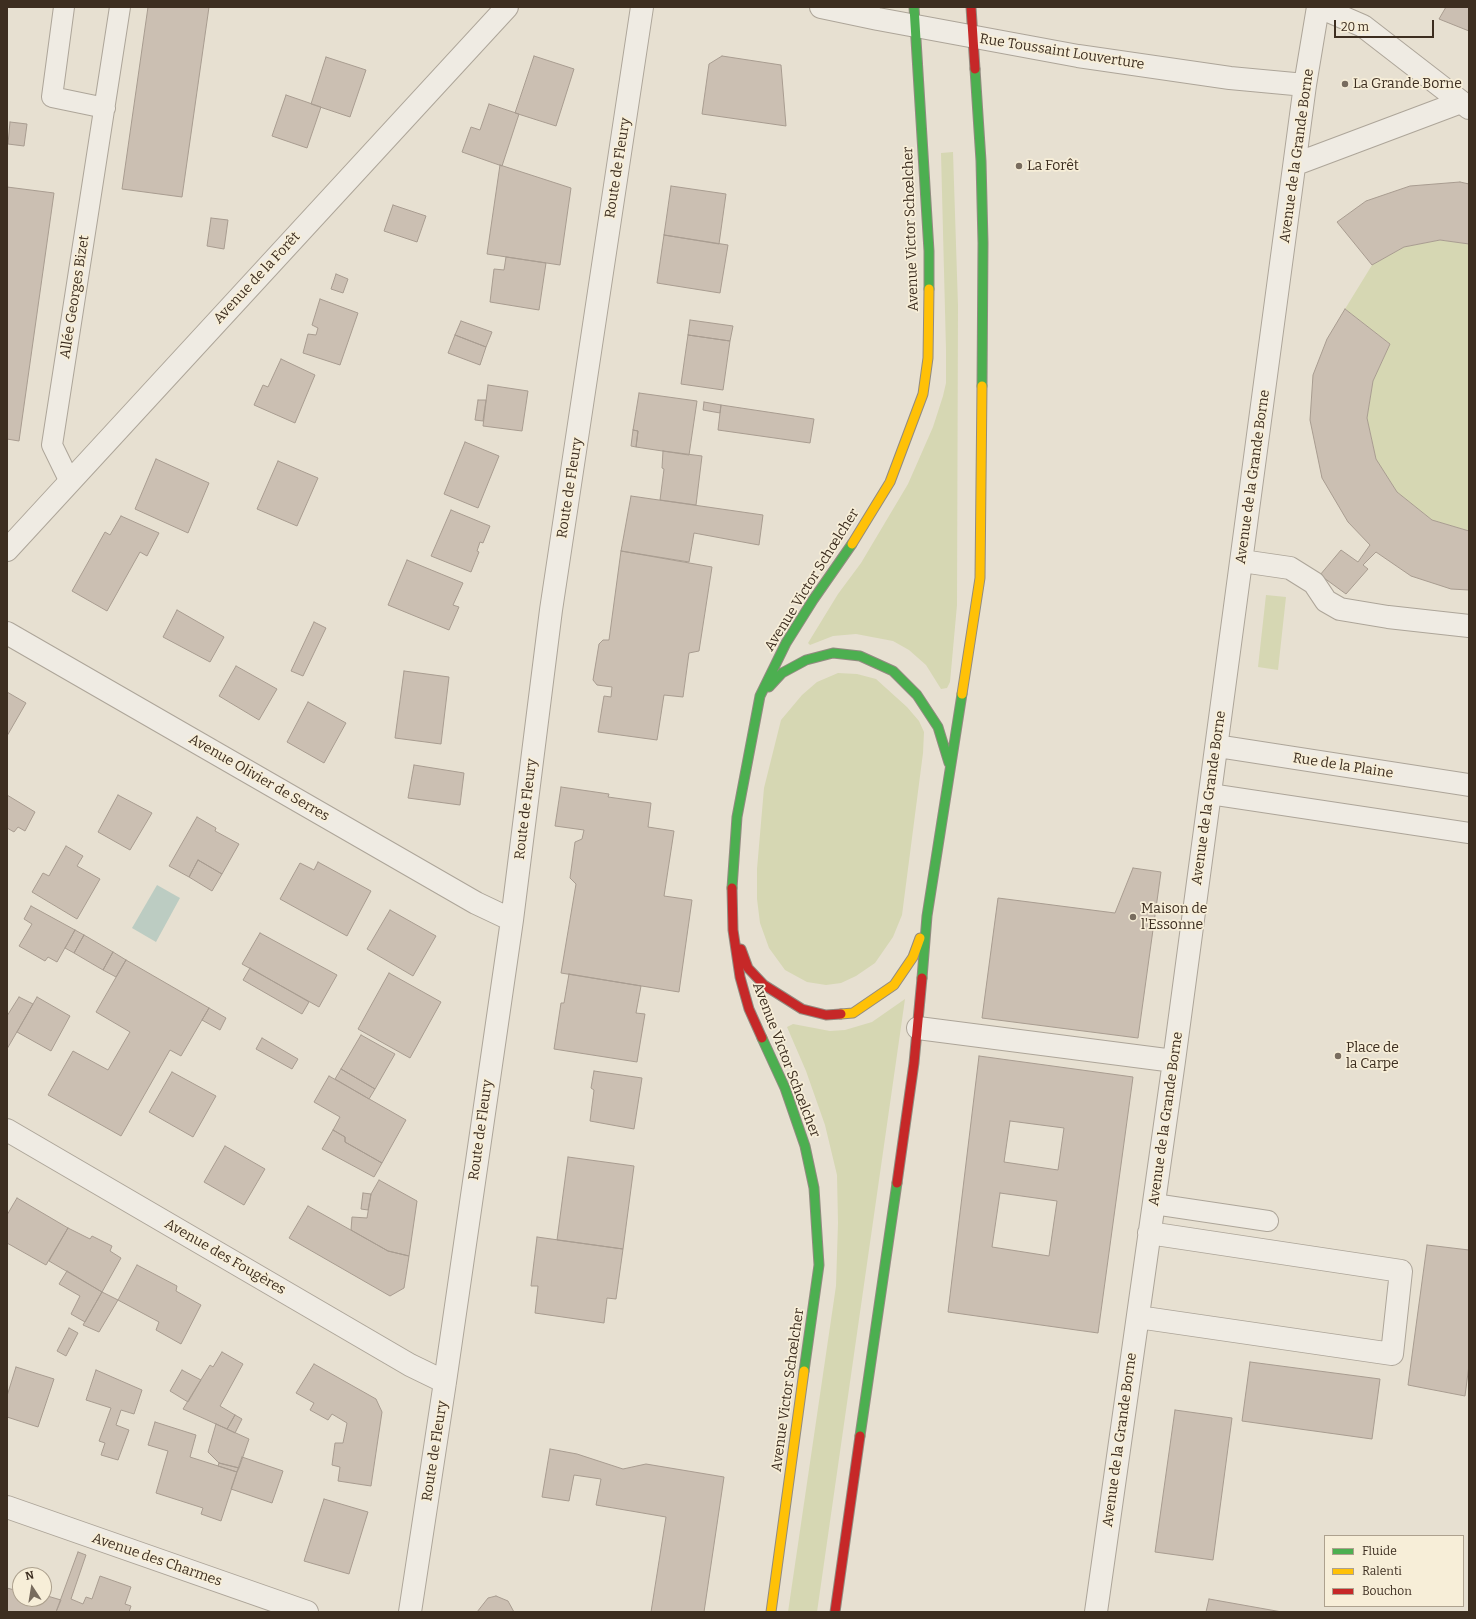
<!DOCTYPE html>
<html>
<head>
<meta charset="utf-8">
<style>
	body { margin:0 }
	#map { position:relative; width:1476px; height:1619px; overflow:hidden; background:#e7e0d1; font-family:Bitter,serif }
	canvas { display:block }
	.frame { position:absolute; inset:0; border:8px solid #3d2e20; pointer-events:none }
	.legend { position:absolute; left:1324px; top:1535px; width:140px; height:72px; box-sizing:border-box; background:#f7eed8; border:1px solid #ada18e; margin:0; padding:5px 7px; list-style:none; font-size:12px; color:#3d2e20 }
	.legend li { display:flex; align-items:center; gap:8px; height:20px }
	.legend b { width:20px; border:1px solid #ada18e }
	.north { position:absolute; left:12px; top:1567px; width:40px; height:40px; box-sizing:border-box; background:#f7eed8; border:1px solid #ada18e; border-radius:50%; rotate:348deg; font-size:11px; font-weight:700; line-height:16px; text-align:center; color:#3d2e20 }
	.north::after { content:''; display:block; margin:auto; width:14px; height:18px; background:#786c5e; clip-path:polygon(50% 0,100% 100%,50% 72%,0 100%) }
	.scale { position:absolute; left:1334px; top:20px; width:100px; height:18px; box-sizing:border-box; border:2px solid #3d2e20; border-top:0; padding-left:5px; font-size:12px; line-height:14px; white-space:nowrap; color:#3d2e20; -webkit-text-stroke:3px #f7eed8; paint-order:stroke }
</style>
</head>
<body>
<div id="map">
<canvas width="1476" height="1619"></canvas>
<div class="frame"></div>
<ul class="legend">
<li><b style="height:5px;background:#4caf50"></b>Fluide</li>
<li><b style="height:5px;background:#ffc107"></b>Ralenti</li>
<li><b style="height:5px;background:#c62828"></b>Bouchon</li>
</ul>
<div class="north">N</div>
<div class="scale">20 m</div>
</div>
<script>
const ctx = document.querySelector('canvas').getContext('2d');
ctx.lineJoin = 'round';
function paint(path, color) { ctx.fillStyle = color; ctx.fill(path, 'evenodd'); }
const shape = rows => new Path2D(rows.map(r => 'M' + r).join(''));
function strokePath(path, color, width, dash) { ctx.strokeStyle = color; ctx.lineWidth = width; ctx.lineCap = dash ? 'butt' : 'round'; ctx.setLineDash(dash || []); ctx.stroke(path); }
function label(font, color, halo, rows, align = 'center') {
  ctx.font = font + ' Bitter,serif'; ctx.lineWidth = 3.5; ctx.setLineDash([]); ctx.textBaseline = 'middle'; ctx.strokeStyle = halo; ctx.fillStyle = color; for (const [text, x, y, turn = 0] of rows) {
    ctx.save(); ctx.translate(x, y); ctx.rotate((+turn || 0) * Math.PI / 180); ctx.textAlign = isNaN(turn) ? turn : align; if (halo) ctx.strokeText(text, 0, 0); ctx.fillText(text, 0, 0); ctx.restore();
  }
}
paint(shape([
	[953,152,958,306,957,605,950,682,947,688,941,689,926,665,909,650,893,641,856,634,833,636,810,645,808,643,838,594,861,563,908,484,933,427,943,396,946,383,946,350,941,153],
	[1440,240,1469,244,1469,531,1432,520,1397,492,1376,459,1367,418,1373,381,1390,344,1345,309,1372,265,1404,247],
	[1266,595,1286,597,1278,670,1258,667],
	[838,673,857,674,876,679,907,707,919,721,924,732,923,753,902,915,893,937,875,963,856,976,841,983,826,985,807,982,785,970,769,948,760,923,757,899,757,869,764,788,781,720,802,695,817,682],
	[905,999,817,1612,788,1612,836,1286,838,1223,837,1175,825,1125,806,1071,787,1027,793,1024,830,1031,845,1030,872,1022]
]), '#d6d7b3');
paint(shape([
	[157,885,180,898,156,942,132,928]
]), '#bcccc2');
const building = shape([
	[148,7,209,7,182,197,122,189,148,7],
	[1446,7,1469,7,1469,31,1439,19,1446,7],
	[534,56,574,69,556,126,515,113,534,56],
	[722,56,781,65,786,126,702,114,709,64,722,56],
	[326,57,366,70,350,117,311,104,326,57],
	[286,95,321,107,307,148,272,136,286,95],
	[489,104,519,114,502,166,462,152,471,127,480,130,489,104],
	[10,122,27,124,24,146,8,144,10,122],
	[500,165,571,188,560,265,487,254,500,165],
	[1460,182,1469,184,1469,244,1440,240,1404,247,1372,265,1337,222,1366,201,1410,186,1460,182],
	[671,186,726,194,719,244,664,235,671,186],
	[7,187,54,193,19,441,7,439,7,187],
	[393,205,426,216,417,242,384,231,393,205],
	[211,218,228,220,224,249,207,246,211,218],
	[664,235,728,245,720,293,657,283,664,235],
	[506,257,546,263,539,310,490,302,494,269,504,270,506,257],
	[336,274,348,279,343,293,331,289,336,274],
	[320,299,358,313,340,365,303,353,308,334,316,335,318,328,312,325,320,299],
	[1345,309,1390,344,1373,381,1367,418,1376,459,1397,492,1432,520,1469,531,1469,590,1451,589,1411,576,1376,552,1363,565,1368,569,1346,594,1320,575,1341,550,1358,562,1370,545,1348,522,1322,478,1310,420,1313,375,1327,339,1345,309],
	[690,320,733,326,730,341,688,335,690,320],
	[461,321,492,332,486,347,455,335,461,321],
	[455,335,486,347,480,365,448,353,455,335],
	[688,335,730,341,723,390,681,384,688,335],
	[281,359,315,375,295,423,254,405,263,385,268,387,281,359],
	[488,385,528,391,522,431,483,426,488,385],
	[639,393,697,401,689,455,636,447,638,431,633,430,639,393],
	[478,400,486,400,483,421,475,420,478,400],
	[704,402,721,405,720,413,703,410,704,402],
	[721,405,814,419,810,443,718,430,721,405],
	[633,430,638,431,636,447,631,446,633,430],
	[465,442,499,456,478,508,444,494,465,442],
	[663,451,702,456,696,505,660,500,664,469,662,468,663,451],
	[156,459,209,483,188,533,135,509,156,459],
	[278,461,318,478,297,526,257,509,278,461],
	[631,496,763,515,759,545,694,533,689,562,621,551,631,496],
	[451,510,490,526,483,543,480,542,477,551,479,552,471,572,431,556,451,510],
	[121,516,159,533,147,556,140,552,107,611,72,591,105,532,110,535,121,516],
	[621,551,712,567,699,651,689,653,683,697,664,695,657,740,598,732,604,696,611,697,612,687,597,685,593,680,599,644,603,640,609,640,621,551],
	[407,560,463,583,453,605,459,607,449,630,388,605,407,560],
	[177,610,224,637,210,662,163,637,177,610],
	[314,622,326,628,303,676,291,671,314,622],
	[236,666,277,689,259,720,219,696,236,666],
	[404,671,449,677,441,744,395,738,404,671],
	[7,692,26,703,7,736,7,692],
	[308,702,346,723,324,763,287,742,308,702],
	[414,765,464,773,460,805,408,798,414,765],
	[561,787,609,794,608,797,651,803,648,827,674,831,664,896,692,900,679,992,561,973,576,884,570,878,575,842,582,839,584,830,555,826,561,787],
	[7,795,35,812,25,831,18,827,14,832,7,828,7,795],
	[118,795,152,813,130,850,98,832,118,795],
	[197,817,216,828,215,831,239,844,222,874,198,860,189,877,169,866,197,817],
	[66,846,83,856,77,866,100,879,77,919,32,892,43,873,49,876,66,846],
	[198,860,222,874,212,891,189,877,198,860],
	[318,862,371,891,347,936,280,899,300,863,314,870,318,862],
	[1133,868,1161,872,1138,1038,982,1018,998,898,1115,913,1133,868],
	[31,906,75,930,57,962,48,957,45,961,19,946,32,924,24,919,31,906],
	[390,910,436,936,413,976,367,949,390,910],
	[75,930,84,935,74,953,65,948,75,930],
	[260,933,337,975,319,1007,242,964,260,933],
	[84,935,113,952,103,970,74,953,84,935],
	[113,952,126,960,116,977,103,970,113,952],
	[126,960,209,1008,181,1056,170,1050,121,1136,48,1095,73,1051,108,1070,130,1032,96,1012,126,960],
	[250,968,309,1002,302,1014,243,980,250,968],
	[389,973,441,1002,410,1058,358,1029,389,973],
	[569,974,641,986,636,1013,645,1014,637,1062,554,1049,561,1003,564,1003,569,974],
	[19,997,33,1004,7,1049,7,1016,19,997],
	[37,997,70,1016,51,1051,17,1032,37,997],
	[209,1008,226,1018,220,1030,202,1020,209,1008],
	[361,1035,395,1054,375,1089,341,1069,361,1035],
	[262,1038,298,1059,292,1069,256,1049,262,1038],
	[979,1056,1133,1077,1098,1333,948,1312,979,1056],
	[1010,1121,1064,1128,1058,1170,1004,1162,1010,1121],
	[1000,1193,1057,1201,1049,1256,992,1247,1000,1193],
	[341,1069,375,1089,369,1099,335,1079,341,1069],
	[594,1071,642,1078,634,1129,590,1121,594,1090,591,1088,594,1071],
	[172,1072,216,1096,193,1137,149,1112,172,1072],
	[329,1076,406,1120,382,1163,345,1142,345,1137,333,1130,340,1117,314,1102,329,1076],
	[333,1130,345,1137,345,1142,382,1163,374,1177,322,1149,333,1130],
	[225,1146,265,1169,244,1205,204,1182,225,1146],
	[568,1157,634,1166,623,1249,557,1240,568,1157],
	[379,1180,417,1201,409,1256,388,1251,351,1230,352,1217,367,1218,371,1194,379,1180],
	[363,1193,371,1194,368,1210,361,1209,363,1193],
	[17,1198,68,1228,46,1265,7,1243,7,1215,17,1198],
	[308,1206,388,1251,409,1256,404,1288,390,1296,289,1238,308,1206],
	[68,1228,90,1239,92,1236,112,1246,110,1251,121,1258,102,1292,49,1261,68,1228],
	[537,1237,623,1249,616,1299,607,1298,604,1323,535,1313,538,1286,531,1286,537,1237],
	[1427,1245,1469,1250,1469,1365,1465,1396,1408,1385,1427,1245],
	[137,1265,177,1286,176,1291,201,1305,181,1344,156,1330,159,1322,118,1300,137,1265],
	[67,1271,102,1292,85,1322,71,1314,80,1296,59,1284,67,1271],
	[102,1292,118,1300,99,1332,83,1325,102,1292],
	[69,1328,78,1333,66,1356,57,1351,69,1328],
	[222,1352,243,1364,220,1406,235,1415,227,1429,183,1409,210,1365,213,1367,222,1352],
	[1250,1362,1380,1379,1372,1439,1242,1421,1250,1362],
	[314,1364,376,1399,382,1412,371,1486,338,1481,340,1467,332,1465,335,1443,343,1443,347,1423,332,1414,328,1420,310,1410,314,1403,296,1393,314,1364],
	[16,1367,54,1379,38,1427,7,1417,7,1396,16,1367],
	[96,1370,142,1390,134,1414,121,1410,116,1425,129,1430,118,1460,101,1455,105,1443,99,1441,111,1408,86,1400,96,1370],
	[182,1370,201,1380,188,1402,170,1391,182,1370],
	[1175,1410,1232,1418,1213,1560,1155,1552,1175,1410],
	[235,1415,242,1419,235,1433,227,1429,235,1415],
	[155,1422,196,1435,190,1457,237,1472,221,1521,201,1514,203,1508,156,1493,168,1451,148,1445,155,1422],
	[216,1424,249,1439,239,1468,219,1463,208,1452,216,1424],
	[550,1449,577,1454,623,1469,646,1464,724,1477,704,1612,651,1612,666,1517,596,1505,601,1479,574,1475,569,1501,542,1497,550,1449],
	[242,1457,283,1471,272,1503,231,1489,242,1457],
	[219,1463,239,1468,237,1472,218,1466,219,1463],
	[324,1499,368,1512,349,1574,304,1561,324,1499],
	[78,1552,86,1555,71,1599,83,1604,86,1597,92,1599,100,1576,131,1587,125,1604,131,1606,129,1612,56,1612,78,1552],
	[20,1587,20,1599,44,1599,44,1595,61,1600,56,1612,7,1612,7,1588,18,1591,20,1587],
	[496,1596,508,1601,514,1612,477,1612,488,1598,496,1596],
	[1209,1599,1282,1612,1206,1612,1209,1599]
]);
paint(building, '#cbbfb2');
strokePath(building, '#a89c90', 1);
const lane = shape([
	[64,7,52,97,105,108],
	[70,482,52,445,120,7],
	[1210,794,1469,833],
	[1154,1204,1268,1221]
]);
const street = shape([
	[821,7,878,19,1078,56,1230,78,1305,85],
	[1319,7,1363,26,1469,108],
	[1296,164,1461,102],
	[7,550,507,7],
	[1242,561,1290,568,1314,583,1326,601,1340,609,1388,617,1469,626],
	[7,633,476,903,512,920],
	[1217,746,1469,785],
	[918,1028,1174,1061],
	[7,1130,410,1365,445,1382],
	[1138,1317,1392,1354,1401,1271,1149,1233],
	[7,1507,307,1612],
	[410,1612,445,1382,512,920,551,610,642,7],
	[1096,1612,1174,1061,1305,85,1318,7]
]);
const fast = shape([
	[914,7,929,251,929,289],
	[975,69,981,161,983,243,982,386],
	[769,687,782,673,806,660,833,653,860,656,893,671,917,695,938,727,949,763],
	[732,888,737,817,760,696,786,643,813,600,852,544],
	[922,978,927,916,962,694],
	[762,1038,785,1088,805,1146,814,1188,819,1265,804,1371],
	[860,1436,897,1183]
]);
const slow = shape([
	[852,544,890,482,923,394,928,358,929,289],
	[962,694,980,578,982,386],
	[841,1014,853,1013,894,985,913,957,920,938],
	[771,1612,804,1371]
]);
const jam = shape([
	[971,7,975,69],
	[732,888,733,930,740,977,749,1009,762,1038],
	[741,949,748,968,764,985,802,1009,826,1015,841,1014],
	[897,1183,914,1063,922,978],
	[835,1612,860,1436]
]);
strokePath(lane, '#ada599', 22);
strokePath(street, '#ada599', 24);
strokePath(fast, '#928b80', 11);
strokePath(slow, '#928b80', 11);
strokePath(jam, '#928b80', 11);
strokePath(lane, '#efebe3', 20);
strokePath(street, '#efebe3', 22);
strokePath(fast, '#4caf50', 9);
strokePath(slow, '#ffc107', 9);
strokePath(jam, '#c62828', 9);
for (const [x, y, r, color] of [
	[1345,84,4,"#786c5e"],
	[1019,166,4,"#786c5e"],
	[1133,917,4,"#786c5e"],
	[1338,1056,4,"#786c5e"]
]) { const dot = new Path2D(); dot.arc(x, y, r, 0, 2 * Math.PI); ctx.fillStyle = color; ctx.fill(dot); strokePath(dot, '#f7eed8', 1.5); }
label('14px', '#3d2e20', '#f7eed8', [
	["Rue Toussaint Louverture",1062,52,9],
	["Avenue de la Grande Borne",1297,156,-82],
	["Route de Fleury",618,168,-81],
	["Avenue Victor Schœlcher",911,229,-92],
	["Avenue de la Forêt",257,278,-47],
	["Allée Georges Bizet",75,297,-81],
	["Avenue de la Grande Borne",1253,477,-82],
	["Route de Fleury",570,488,-81],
	["Avenue Victor Schœlcher",812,580,-58],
	["Rue de la Plaine",1343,766,9],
	["Avenue Olivier de Serres",259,778,30],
	["Avenue de la Grande Borne",1209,798,-82],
	["Route de Fleury",526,809,-83],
	["Avenue Victor Schœlcher",786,1060,69],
	["Avenue de la Grande Borne",1166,1119,-82],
	["Route de Fleury",481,1130,-82],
	["Avenue des Fougères",225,1257,30],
	["Avenue Victor Schœlcher",788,1390,-82],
	["Avenue de la Grande Borne",1120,1440,-82],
	["Route de Fleury",435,1451,-81],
	["Avenue des Charmes",157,1560,19]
]);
label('14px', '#3d2e20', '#f7eed8', [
	["La Grande Borne",1353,84],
	["La Forêt",1027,166],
	["Maison de",1141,909],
	["l'Essonne",1141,925],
	["Place de",1346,1048],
	["la Carpe",1346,1064]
], 'left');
</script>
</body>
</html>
